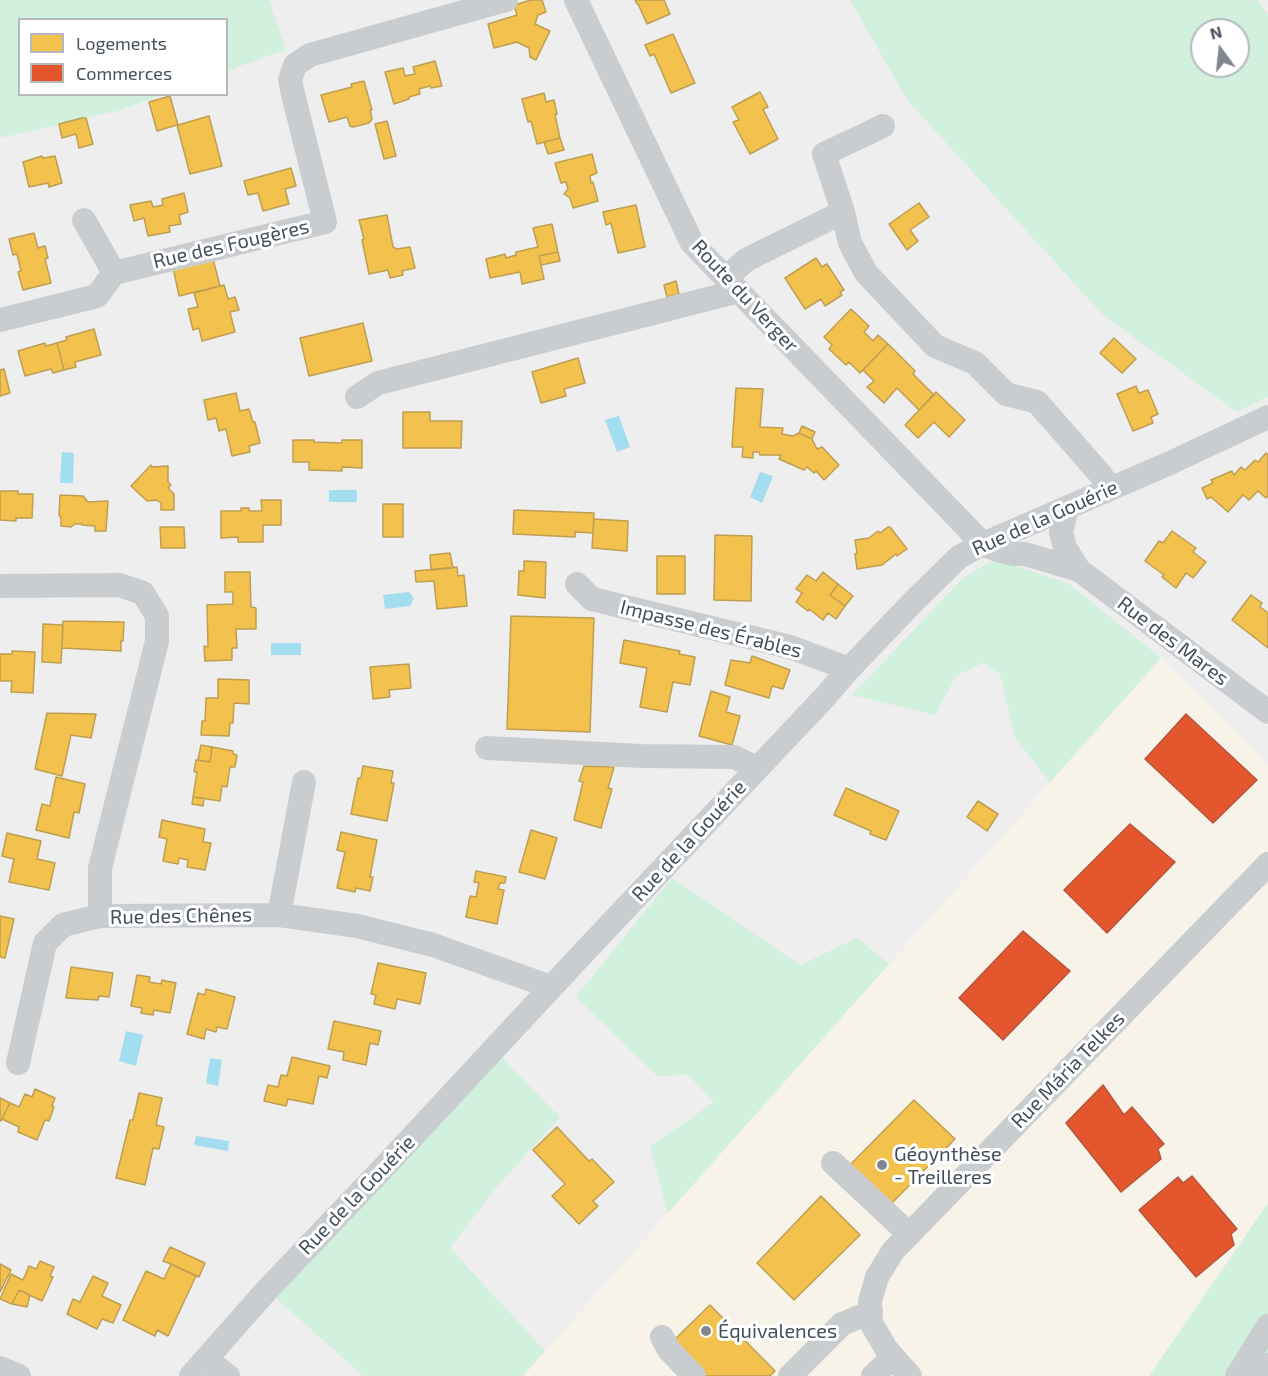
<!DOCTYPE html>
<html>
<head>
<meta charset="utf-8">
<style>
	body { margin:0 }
	#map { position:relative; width:1268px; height:1376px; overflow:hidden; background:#efeeee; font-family:"Exo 2",sans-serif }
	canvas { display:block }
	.legend { position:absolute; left:18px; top:18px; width:210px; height:78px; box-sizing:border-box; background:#fff; border:2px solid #b5b9be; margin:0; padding:8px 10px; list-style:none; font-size:18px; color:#45505c }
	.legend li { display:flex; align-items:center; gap:12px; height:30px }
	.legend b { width:30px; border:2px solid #b5b9be }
	.north { position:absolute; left:1190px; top:18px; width:60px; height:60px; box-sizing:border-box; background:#fff; border:2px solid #b5b9be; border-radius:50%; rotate:345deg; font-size:16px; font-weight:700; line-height:24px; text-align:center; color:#45505c }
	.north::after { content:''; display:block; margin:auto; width:21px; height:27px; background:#80878f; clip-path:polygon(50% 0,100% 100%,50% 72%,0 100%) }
</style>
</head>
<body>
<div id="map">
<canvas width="1268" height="1376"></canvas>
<ul class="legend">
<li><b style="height:16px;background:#f2c14e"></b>Logements</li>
<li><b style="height:16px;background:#e4572e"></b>Commerces</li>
</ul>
<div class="north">N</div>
</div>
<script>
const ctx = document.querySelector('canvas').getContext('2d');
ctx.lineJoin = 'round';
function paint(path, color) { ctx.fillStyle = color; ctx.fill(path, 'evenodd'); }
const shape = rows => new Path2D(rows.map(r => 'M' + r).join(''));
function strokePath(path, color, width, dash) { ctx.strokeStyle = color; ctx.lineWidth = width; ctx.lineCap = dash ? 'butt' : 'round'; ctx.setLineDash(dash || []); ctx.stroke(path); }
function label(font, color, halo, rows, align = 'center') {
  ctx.font = font + ' "Exo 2",sans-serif'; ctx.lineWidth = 6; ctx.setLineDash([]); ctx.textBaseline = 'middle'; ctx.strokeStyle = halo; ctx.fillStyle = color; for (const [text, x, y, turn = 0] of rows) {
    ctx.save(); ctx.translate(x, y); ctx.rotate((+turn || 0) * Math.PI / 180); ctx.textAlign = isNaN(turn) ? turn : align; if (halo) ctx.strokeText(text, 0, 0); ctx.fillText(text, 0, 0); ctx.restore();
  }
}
paint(shape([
	[1161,658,1268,764,1268,1203,1149,1376,523,1376]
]), '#f7f3e9');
paint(shape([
	[0,0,269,0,286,50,227,71,226,20,20,20,20,94,162,95,117,111,0,138],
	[850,0,1257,0,1268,15,1268,397,1237,412,1103,315,908,101],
	[1202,30,1238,30,1238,66,1202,66],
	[995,559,1069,584,1161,658,1050,782,1015,738,1000,674,983,663,956,676,935,715,852,695,963,578],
	[672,878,800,965,857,938,889,964,668,1213,650,1147,714,1102,688,1075,657,1076,576,997],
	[501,1057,560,1117,496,1188,450,1248,545,1351,523,1376,363,1376,275,1297],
	[1268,1203,1268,1376,1149,1376]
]), '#d1f0de');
paint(shape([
	[619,416,630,447,617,452,605,420],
	[62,452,74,453,73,483,60,483],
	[760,472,773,476,762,503,750,497],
	[329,490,357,490,357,502,329,502],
	[409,592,414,598,410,606,385,609,383,595],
	[271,643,301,643,301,655,271,655],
	[126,1031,143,1035,136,1066,119,1061],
	[210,1058,222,1060,218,1086,206,1083],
	[196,1136,229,1141,228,1151,194,1145]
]), '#a3ddf0');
const homes = shape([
	[531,0,542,0,546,12,538,15,535,24,550,31,536,60,530,57,529,48,517,42,494,48,488,24,517,15,514,5,531,0],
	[635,0,664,0,670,14,647,24,638,4,637,4,635,0],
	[673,34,695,83,671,93,654,54,650,56,645,45,673,34],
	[435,61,442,86,431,88,430,86,419,89,420,94,409,97,409,99,394,104,385,72,403,68,405,76,415,74,413,67,435,61],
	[364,81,372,110,370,110,372,119,369,123,353,127,350,126,347,117,329,122,321,95,352,87,351,84,364,81],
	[760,92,768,107,763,109,778,139,750,154,733,122,739,120,732,107,760,92],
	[544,93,546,102,554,100,557,114,555,115,560,138,537,144,531,121,528,122,522,99,544,93],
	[170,96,178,125,209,116,222,166,190,174,177,125,157,131,149,102,170,96],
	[82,118,86,118,93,144,79,148,76,134,62,138,59,124,82,118],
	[387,121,396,156,384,159,375,124,387,121],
	[560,138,564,150,548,154,544,142,560,138],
	[592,154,597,173,590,176,591,183,593,182,598,201,573,208,570,198,564,194,568,189,566,182,561,183,555,163,592,154],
	[42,156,43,158,55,156,62,183,49,187,48,183,29,187,23,162,42,156],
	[291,168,296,186,285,189,289,204,263,211,258,193,248,195,244,181,291,168],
	[184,193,188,212,179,215,181,224,169,226,170,232,148,236,144,218,134,221,130,205,151,201,153,207,163,205,162,199,184,193],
	[919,203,929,217,910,230,918,241,907,250,889,224,919,203],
	[636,205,645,247,618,253,611,223,606,225,603,212,636,205],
	[387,215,393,247,397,249,410,247,415,268,402,271,403,275,390,278,388,270,369,274,362,240,364,239,359,220,387,215],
	[552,224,558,252,539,256,544,279,522,284,520,272,490,278,486,259,505,254,506,258,516,255,516,252,538,247,533,228,552,224],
	[34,233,38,248,45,246,48,258,45,259,51,283,23,290,18,272,21,271,17,254,13,255,9,239,34,233],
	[558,252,560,261,541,265,539,256,558,252],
	[816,258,822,267,827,264,844,290,840,292,842,295,825,306,821,299,805,309,785,278,816,258],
	[213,259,220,286,179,296,173,267,213,259],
	[676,281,679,294,667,297,664,285,676,281],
	[224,285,228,299,235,297,239,310,230,312,235,332,202,341,199,328,193,330,188,309,198,307,194,293,224,285],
	[851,309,869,326,864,332,873,341,878,335,888,344,860,373,849,362,846,365,829,349,832,345,824,337,851,309],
	[363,323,372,361,309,376,300,338,363,323],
	[94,329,101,355,75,362,76,367,64,370,57,343,67,340,66,337,94,329],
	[1114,338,1136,359,1122,373,1100,353,1114,338],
	[45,343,46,346,57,343,64,370,53,373,51,369,25,376,18,351,45,343],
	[888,344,915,371,913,374,934,395,919,410,897,388,884,403,867,387,874,381,863,370,888,344],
	[578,358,585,383,564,389,566,396,541,403,532,372,578,358],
	[4,369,10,393,0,396,0,370,4,369],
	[1136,386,1139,393,1148,390,1158,414,1151,417,1153,423,1133,431,1117,394,1136,386],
	[736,388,763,389,760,427,783,428,782,434,793,436,799,433,812,439,817,449,822,447,839,465,824,480,816,471,814,473,807,467,804,470,779,459,781,455,760,455,759,452,753,452,753,458,742,457,743,447,732,447,736,388],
	[936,392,965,420,949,437,934,422,918,438,905,425,936,392],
	[236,393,240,411,249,409,253,422,255,422,260,443,249,446,250,452,232,456,226,429,219,431,216,418,208,420,204,400,236,393],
	[403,412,430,412,430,421,462,421,461,448,403,448,403,412],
	[802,426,815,432,812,439,799,433,802,426],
	[293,440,314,440,314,442,342,443,342,440,362,440,362,468,342,467,342,471,309,470,309,462,293,462,293,440],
	[1266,453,1268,455,1268,496,1266,498,1258,491,1249,500,1243,495,1228,512,1211,497,1207,499,1202,488,1213,483,1211,480,1232,471,1234,475,1241,467,1245,470,1255,460,1258,462,1266,453],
	[151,465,152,467,168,466,168,482,171,485,168,488,174,494,174,510,161,510,161,503,157,500,147,501,131,486,151,465],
	[0,491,18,491,18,494,33,494,32,518,16,518,16,521,0,520,0,491],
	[60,495,83,496,88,502,108,501,106,531,95,531,95,526,82,525,82,524,75,524,71,527,61,526,61,518,59,515,60,495],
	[261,500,281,500,281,525,263,525,263,542,238,542,238,537,221,538,221,511,241,511,241,508,249,508,249,511,262,511,261,500],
	[383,504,403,504,403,537,383,537,383,504],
	[514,510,594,513,593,533,575,532,575,537,513,534,514,510],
	[594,519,628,521,627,551,592,548,594,519],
	[160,527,184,527,185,548,161,548,160,527],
	[888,527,890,527,907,549,897,556,896,554,882,565,857,569,855,554,857,553,855,540,869,538,878,531,880,533,888,527],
	[1172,531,1196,548,1193,552,1206,562,1193,578,1186,573,1176,588,1162,577,1164,575,1145,561,1159,541,1163,543,1172,531],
	[715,535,752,536,751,601,714,600,715,535],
	[450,553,453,568,431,570,430,555,450,553],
	[657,556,685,556,685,594,657,594,657,556],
	[524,561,546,562,545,598,518,595,519,571,524,571,524,561],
	[457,567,458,576,464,575,467,606,437,609,434,581,416,582,415,571,457,567],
	[225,572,250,572,251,607,256,608,256,629,236,629,237,648,232,648,232,660,205,661,204,646,208,647,207,605,233,604,233,592,225,592,225,572],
	[823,572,838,584,830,595,845,606,836,619,828,613,823,620,809,609,808,611,796,602,802,593,796,589,807,575,816,581,823,572],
	[838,584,853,596,845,606,830,595,838,584],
	[1251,595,1262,603,1260,607,1268,613,1268,648,1232,620,1251,595],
	[511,616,594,618,590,732,507,729,511,616],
	[63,621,124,622,123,641,121,641,121,651,62,648,63,621],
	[43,624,63,625,61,663,42,662,43,624],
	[624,640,680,651,679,654,695,657,690,685,673,682,667,712,640,707,647,668,620,663,624,640],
	[12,651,35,652,33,693,11,692,12,681,0,681,0,654,12,654,12,651],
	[752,656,790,670,783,689,772,686,769,698,725,685,731,660,750,663,752,656],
	[409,664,411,688,389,690,390,697,373,699,370,667,409,664],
	[218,679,249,680,249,704,234,703,233,723,230,723,229,736,201,735,202,721,205,721,206,698,218,698,218,679],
	[711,691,730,697,726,712,740,716,732,745,699,736,711,691],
	[47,713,96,714,91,738,71,735,62,776,35,769,47,713],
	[201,745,212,747,210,762,198,760,201,745],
	[212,747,233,751,233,754,237,755,235,767,230,767,227,787,222,786,220,801,193,797,197,772,194,772,196,760,210,762,212,747],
	[363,766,393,771,391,783,394,783,387,821,351,814,358,778,361,778,363,766],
	[584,766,614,767,608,788,612,789,601,828,574,820,583,782,579,781,584,766],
	[56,777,85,784,79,813,74,812,69,838,36,830,42,804,50,806,56,777],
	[846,788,899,811,886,840,870,834,871,831,834,815,846,788],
	[193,797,204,798,203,806,192,804,193,797],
	[978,801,998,814,987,831,967,817,978,801],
	[162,820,205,829,203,842,211,843,205,870,187,867,188,860,179,858,178,864,163,861,167,839,159,837,162,820],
	[531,830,557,838,545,879,519,872,531,830],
	[341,832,377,840,370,877,373,877,370,891,356,888,355,892,337,888,345,852,337,850,341,832],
	[7,833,41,841,37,859,55,863,49,890,9,882,14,859,2,856,7,833],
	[476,871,506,877,505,883,500,883,498,889,504,890,497,924,466,917,470,896,476,897,479,883,474,882,476,871],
	[0,916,14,919,5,958,0,957,0,916],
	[378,963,426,973,420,1004,397,999,395,1009,374,1004,376,995,371,994,378,963],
	[71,967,113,973,109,997,99,996,98,1000,66,998,71,967],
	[137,975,150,977,149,982,161,984,162,980,176,983,170,1013,154,1010,153,1015,141,1013,142,1008,131,1006,137,975],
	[206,989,235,997,227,1029,217,1027,216,1032,206,1029,204,1039,187,1034,198,993,205,995,206,989],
	[334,1021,381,1031,378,1045,370,1043,366,1065,343,1060,344,1052,328,1049,334,1021],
	[292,1057,330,1066,327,1078,319,1076,313,1104,288,1099,286,1106,264,1101,268,1085,278,1087,281,1075,287,1076,292,1057],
	[35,1089,55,1098,52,1106,54,1107,49,1121,45,1120,37,1140,18,1132,19,1127,2,1119,10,1103,19,1107,25,1094,32,1097,35,1089],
	[139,1093,162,1098,156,1125,164,1127,159,1149,153,1148,145,1185,116,1178,130,1120,133,1120,139,1093],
	[0,1098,10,1103,1,1121,0,1120,0,1098],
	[914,1100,955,1139,889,1206,849,1166,914,1100],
	[557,1127,589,1161,592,1159,614,1182,593,1201,598,1206,579,1224,552,1196,565,1184,533,1150,557,1127],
	[821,1196,860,1235,794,1300,757,1263,821,1196],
	[170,1247,205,1263,199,1277,171,1264,163,1261,170,1247],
	[40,1261,54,1267,50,1276,53,1277,42,1301,19,1290,12,1304,0,1299,11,1274,23,1280,29,1266,36,1269,40,1261],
	[0,1264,11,1270,0,1292,0,1264],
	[171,1264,196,1276,168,1336,157,1330,155,1336,123,1320,146,1271,164,1279,171,1264],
	[93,1276,108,1283,102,1296,121,1305,113,1323,102,1319,97,1329,67,1314,73,1299,80,1302,93,1276],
	[19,1290,30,1295,27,1307,12,1304,19,1290],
	[710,1305,775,1371,770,1376,706,1376,672,1342,710,1305]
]);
paint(homes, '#f2c14e');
strokePath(homes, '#be9f52', 1.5);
const shops = shape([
	[1186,714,1257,780,1213,823,1145,759,1186,714],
	[1130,824,1175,862,1107,933,1064,890,1130,824],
	[1023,931,1070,971,1003,1040,959,998,1023,931],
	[1103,1085,1124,1115,1132,1107,1164,1144,1158,1149,1161,1159,1121,1192,1066,1123,1103,1085],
	[1192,1176,1237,1229,1231,1234,1234,1245,1196,1277,1139,1210,1178,1177,1183,1183,1192,1176]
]);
paint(shops, '#e4572e');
strokePath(shops, '#b4553c', 1.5);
strokePath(shape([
	[576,0,692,243,983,544,998,550,1014,554,1025,554,1079,570,1268,712],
	[883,126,824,154,843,212,850,243,866,273,935,346,975,363,1006,394,1037,402,1101,475,1110,489],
	[114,273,325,222,293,94,290,80,295,65,310,55,506,0],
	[726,278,746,260,843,212],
	[0,320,97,296,114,273,84,220],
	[357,397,378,383,739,291],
	[1067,508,1061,532,1065,548,1079,570],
	[577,584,592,599,790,647,849,669],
	[0,586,119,585,143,593,157,616,157,641,100,868,100,916,279,915,357,926,433,945,551,987],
	[487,748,641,756,734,757,757,768],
	[279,915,304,782],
	[18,1063,45,943,63,925,100,916],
	[833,1163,909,1234],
	[662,1337,669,1350,694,1376],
	[206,1359,228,1376],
	[0,1368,19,1376],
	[191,1376,266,1291,388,1163,586,950,824,698,849,669,913,602,959,557,983,544,1170,463,1268,417],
	[790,1376,842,1324,871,1312],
	[873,1376,893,1357],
	[910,1376,887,1350,871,1323,870,1301,877,1277,893,1251,1268,864],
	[1237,1376,1268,1326],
	[1261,1376,1268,1365]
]), '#cacdd0', 24);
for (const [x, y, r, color] of [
	[882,1165,6,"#80878f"],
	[706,1331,6,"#80878f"]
]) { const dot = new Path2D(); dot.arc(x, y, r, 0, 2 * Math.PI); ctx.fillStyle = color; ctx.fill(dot); strokePath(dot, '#fff', 2); }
label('20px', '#45505c', '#fff', [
	["Rue des Fougères",231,244,-13],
	["Route du Verger",745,296,47],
	["Rue de la Gouérie",1045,518,-24],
	["Impasse des Érables",711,629,14],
	["Rue des Mares",1173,641,37],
	["Rue de la Gouérie",689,841,-47],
	["Rue des Chênes",181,916,-1],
	["Rue Mária Telkes",1068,1070,-46],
	["Rue de la Gouérie",357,1195,-46]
]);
label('20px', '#45505c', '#fff', [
	["Géoynthèse",894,1154],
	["- Treilleres",894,1177],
	["Équivalences",718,1331]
], 'left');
</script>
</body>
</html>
